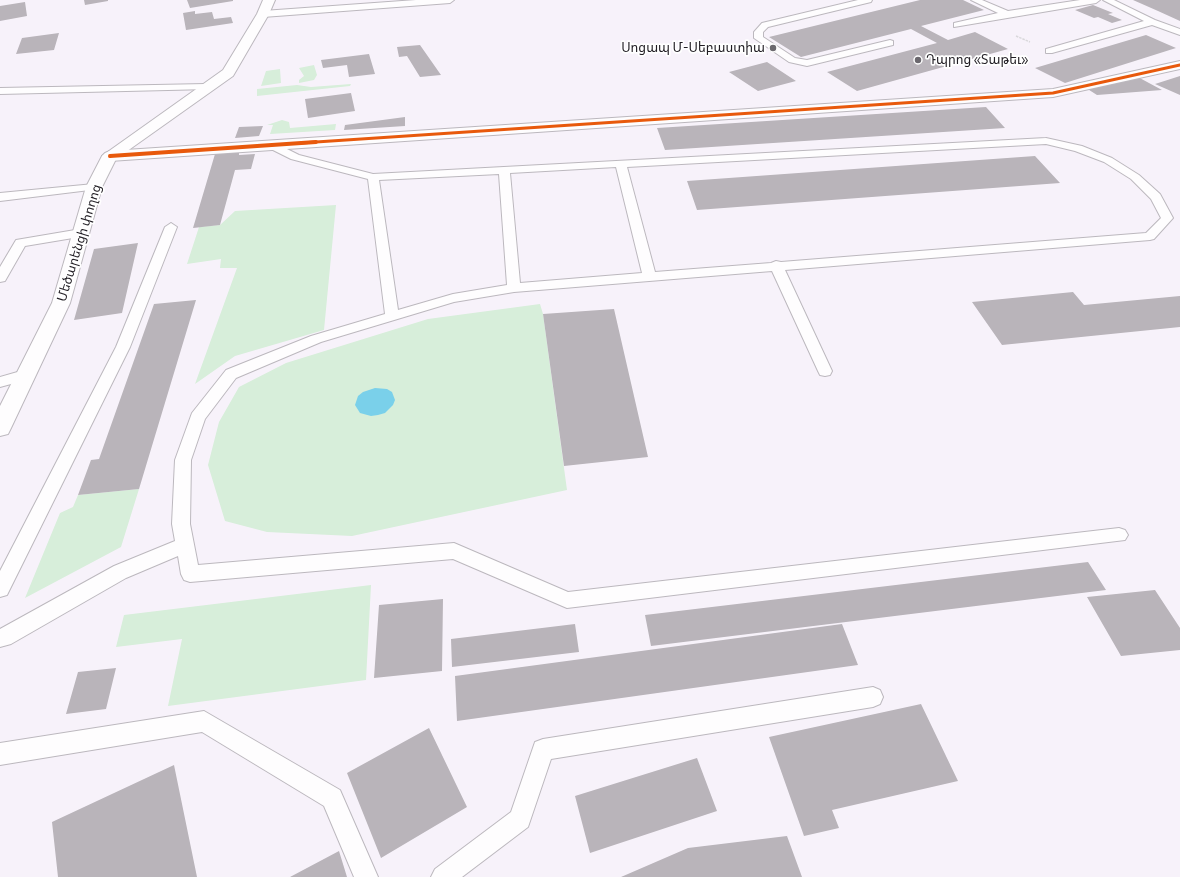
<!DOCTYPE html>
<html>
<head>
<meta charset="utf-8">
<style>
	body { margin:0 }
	canvas { display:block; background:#f7f2fa }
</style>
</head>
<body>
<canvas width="1180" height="877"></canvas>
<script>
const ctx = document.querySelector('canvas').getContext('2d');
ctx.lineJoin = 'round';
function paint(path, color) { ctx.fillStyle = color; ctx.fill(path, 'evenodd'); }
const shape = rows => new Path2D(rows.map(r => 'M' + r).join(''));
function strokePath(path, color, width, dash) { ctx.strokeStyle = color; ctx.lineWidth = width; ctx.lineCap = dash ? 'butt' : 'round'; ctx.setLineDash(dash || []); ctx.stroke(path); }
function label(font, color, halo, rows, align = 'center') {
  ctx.font = font + ' Commissioner,"Noto Sans Armenian",sans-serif'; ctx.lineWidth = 3.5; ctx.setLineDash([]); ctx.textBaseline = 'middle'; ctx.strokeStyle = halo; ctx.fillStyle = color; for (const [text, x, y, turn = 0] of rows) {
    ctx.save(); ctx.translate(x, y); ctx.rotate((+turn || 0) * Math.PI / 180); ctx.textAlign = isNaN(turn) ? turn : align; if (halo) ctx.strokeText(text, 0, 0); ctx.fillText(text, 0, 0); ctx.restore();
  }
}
paint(shape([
	[314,65,317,75,314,80,299,83,299,80,304,76,299,68],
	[280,69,281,83,261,86,266,71],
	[351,84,350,86,257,96,257,89,297,85,311,87],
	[282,120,289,122,290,128,336,124,335,130,270,134,273,125,267,125],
	[336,205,324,330,235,356,195,384,237,268,220,268,221,259,187,264,199,227,220,225,235,211],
	[540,304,543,314,567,490,352,536,267,532,225,521,208,465,219,422,239,387,286,363,428,319],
	[139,489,121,547,25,598,60,513,73,507,78,495],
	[371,585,366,680,168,706,182,639,116,647,124,615]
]), '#d7eeda');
paint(shape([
	[375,388,387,389,392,392,395,400,393,405,385,413,378,415,371,416,360,413,355,405,358,396,363,392]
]), '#7ad0ea');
paint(shape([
	[84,0,108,0,108,1,85,5],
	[187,0,233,0,233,1,190,8],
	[920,0,963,0,984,10,921,26,948,40,975,32,1008,49,857,91,827,72,937,43,911,29,801,57,769,37],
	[1133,0,1180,0,1180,21,1158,11],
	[25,2,27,16,0,21,0,6],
	[1093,5,1113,13,1108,14,1122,20,1112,23,1098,17,1094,18,1075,10],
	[195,11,195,14,212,12,214,19,231,17,233,23,186,30,183,13],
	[59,33,54,50,16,54,22,38],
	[1146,35,1176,48,1065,83,1035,68],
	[420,45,441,75,420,77,407,56,399,57,397,47],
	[369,54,375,74,349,77,347,65,323,68,321,60],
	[767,62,796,81,758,91,729,72],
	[1136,76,1162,90,1097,95,1086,88],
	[1180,76,1180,95,1155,84],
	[351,93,355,111,308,118,305,99],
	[986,107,1005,128,665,150,657,128],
	[405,117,405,126,344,130,345,125],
	[263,126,259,136,235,138,239,127],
	[239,152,239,155,255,154,251,169,235,170,220,225,193,228,215,154],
	[1035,156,1060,183,697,210,687,181],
	[138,243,122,313,74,320,94,249],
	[1073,292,1084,305,1180,296,1180,327,1002,345,972,302],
	[196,300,139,489,78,495,91,460,99,459,154,304],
	[614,309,648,457,564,466,543,314],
	[1088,562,1106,590,651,646,645,615],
	[1155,590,1180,628,1180,650,1121,656,1087,597],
	[443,599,442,671,374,678,379,605],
	[575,624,579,652,452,667,451,639],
	[842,624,858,665,457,721,455,676],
	[116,668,106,709,66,714,78,672],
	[921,704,958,781,832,810,839,828,804,836,769,737],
	[429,728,467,807,381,858,347,773],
	[697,758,717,811,590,853,575,796],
	[174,765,197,877,58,877,52,822],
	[787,836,802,877,621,877,688,848],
	[339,851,347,877,290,877]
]), '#b9b4ba');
const service = shape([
	[416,0,454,0,450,3,263,17,259,14,263,11,416,0],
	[858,0,872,0,871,2,768,27,763,32,763,37,795,58,807,60,890,40,893,41,893,45,807,66,789,62,754,38,754,32,762,23,858,0],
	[971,0,982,0,1008,11,1080,0,1100,0,1096,3,954,27,954,23,998,13,971,0],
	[1103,0,1114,0,1155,20,1180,29,1180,35,1152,25,1052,53,1046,53,1046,49,1144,21,1103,0],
	[206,84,211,87,210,89,0,94,0,88,206,84],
	[1046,138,1082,146,1112,158,1139,175,1160,194,1173,218,1154,239,1150,240,785,270,832,371,830,375,825,376,820,375,818,371,772,271,514,292,454,302,321,342,236,378,205,419,191,460,190,524,198,565,454,543,568,592,1119,528,1125,530,1128,535,1125,540,567,608,453,559,190,582,184,580,181,574,178,556,126,578,11,644,0,647,0,629,114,566,175,541,172,524,175,460,192,413,226,370,311,336,385,314,368,179,291,159,267,147,266,145,267,143,275,143,299,155,373,174,1046,138],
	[1046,144,1075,151,1104,162,1131,179,1151,199,1161,218,1146,233,781,262,776,261,771,263,655,272,627,167,1046,144],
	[616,167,642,273,520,283,510,173,616,167],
	[499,174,507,285,453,294,398,310,379,180,499,174],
	[94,184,98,185,100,187,98,189,0,201,0,193,94,184],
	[171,223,177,227,130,347,7,595,0,597,0,571,116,347,165,227,171,223],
	[81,229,87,233,85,236,25,246,5,281,0,282,0,267,16,240,81,229],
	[28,369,33,370,35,374,33,378,0,387,0,377,28,369],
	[873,687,880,690,883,697,880,704,873,707,551,759,528,827,462,877,431,877,435,869,511,812,535,742,543,739,873,687],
	[204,711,340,790,378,877,354,877,324,806,202,732,0,765,0,743,204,711]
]);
const minor = shape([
	[1180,61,1180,69,1053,97,110,161,105,159,102,156,105,153,110,151,1053,89,1180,61]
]);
const tertiary = shape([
	[263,0,275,0,269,14,233,76,116,159,102,187,70,303,11,428,8,434,0,436,0,406,52,303,86,187,102,156,223,70,257,14,263,0]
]);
strokePath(service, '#bcb8be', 2);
strokePath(minor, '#bcb8be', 2);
strokePath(tertiary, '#bcb8be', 2);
strokePath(shape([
	[1016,36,1030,42]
]), '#d9d8db', 1.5, [2.5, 1]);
paint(service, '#fefdfe');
paint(minor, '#fefdfe');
paint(tertiary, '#fefdfe');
strokePath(shape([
	[301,143,1053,93,1180,65]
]), '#e8590c', 3);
strokePath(shape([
	[110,156,316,142]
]), '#e8590c', 4);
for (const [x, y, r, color] of [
	[773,48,4,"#6b686e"],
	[918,60,4,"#6b686e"]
]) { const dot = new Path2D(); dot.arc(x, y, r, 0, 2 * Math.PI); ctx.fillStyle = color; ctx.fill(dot); strokePath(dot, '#fff', 1.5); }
label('13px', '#201d23', '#fff', [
	["Սոցապ Մ-Սեբաստիա",765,48],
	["Դպրոց «Տաթեւ»",926,60,"left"]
], 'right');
label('13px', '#201d23', '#fff', [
	["Մեծարենցի փողոց",79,243,-73]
]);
</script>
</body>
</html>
